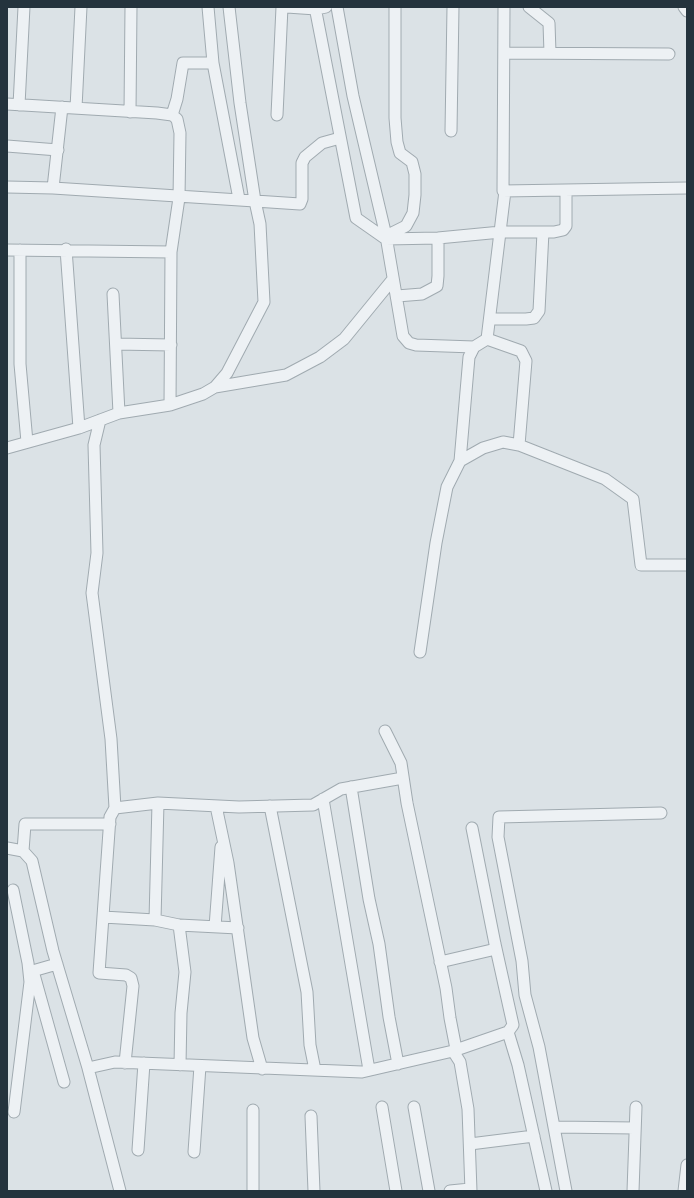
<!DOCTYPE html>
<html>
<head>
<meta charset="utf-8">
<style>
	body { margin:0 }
	#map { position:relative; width:694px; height:1198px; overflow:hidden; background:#dbe2e6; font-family:"Sofia Sans Condensed",sans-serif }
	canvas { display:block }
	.frame { position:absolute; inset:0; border:8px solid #24333d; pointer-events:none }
</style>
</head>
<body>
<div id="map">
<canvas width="694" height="1198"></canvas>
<div class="frame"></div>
</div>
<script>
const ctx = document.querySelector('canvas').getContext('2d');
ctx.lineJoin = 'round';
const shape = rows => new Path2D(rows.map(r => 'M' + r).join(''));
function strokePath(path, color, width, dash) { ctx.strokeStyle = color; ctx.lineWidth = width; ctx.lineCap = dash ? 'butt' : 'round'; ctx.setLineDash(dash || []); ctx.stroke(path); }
const street = shape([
	[208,7,213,63,239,199],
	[229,7,240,103,255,201,300,204,302,199,302,163,305,157,322,143,340,138],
	[287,7,316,9,326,7],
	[315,7,356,218,386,239,438,238,501,232,554,232,563,230,566,226,566,191],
	[337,7,353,96,386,236,403,336,409,343,416,345,474,347],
	[504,7,503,191,687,188],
	[529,7,549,23,550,53],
	[684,7,687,11],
	[504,53,669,54],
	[7,104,157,113,172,115,177,119,180,133,179,198,171,252,170,405],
	[19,105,24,7],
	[76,108,81,7],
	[130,112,131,7],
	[172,115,177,99,183,63,213,63],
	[277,115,282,7],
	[451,131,453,7],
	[7,146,58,150],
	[7,187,53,188,255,201,260,224,264,302,227,373,215,387,203,394,170,405,119,413,79,428,7,448],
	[53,188,62,107],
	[386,236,406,226,413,213,415,195,415,174,412,162,400,153,397,142,395,118,395,7],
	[66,249,79,428],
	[7,250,171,252],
	[20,250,20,364,27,442],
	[113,294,119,413],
	[397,296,422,294,437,286,438,276,438,238],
	[491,319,526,319,534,318,539,311,543,232],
	[487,339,521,351,526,361,519,445],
	[116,344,171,345],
	[215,387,286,375,320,357,344,339,393,279],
	[100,420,94,445,97,553,92,593,111,739,115,808],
	[460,461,469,357,474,347,487,339,505,191],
	[420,652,436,543,447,487,460,461,483,448,503,442,519,445,605,479,633,499,641,565,687,565],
	[385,731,401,763,407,803,446,988,450,1018,456,1049],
	[351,787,369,899,379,944,389,1017,398,1064],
	[323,799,369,1070],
	[216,806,228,863,253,1038,262,1069],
	[270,806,307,992,310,1045,315,1070],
	[7,848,23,851,32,861,53,951,88,1068,120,1191],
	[23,851,25,824,110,824],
	[13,890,28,963,30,982,14,1112],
	[103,917,155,920,179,925,238,928],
	[155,920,158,803],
	[179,925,185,972,181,1013,180,1065],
	[215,927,221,847],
	[440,962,496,949],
	[33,971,64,1082],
	[29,972,57,964],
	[508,1032,518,1065,546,1191],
	[453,1051,460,1062,468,1109,471,1191],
	[125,1063,133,986,131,978,126,975,99,973,110,817,115,808,158,803,239,807,313,805,341,789,403,778],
	[88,1068,115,1062,362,1072,453,1051,508,1032,513,1025,495,944,472,828],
	[382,1107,396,1191],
	[414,1107,429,1191],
	[253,1110,253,1191],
	[311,1116,314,1191],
	[555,1127,635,1128],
	[470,1144,534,1136],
	[138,1150,144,1063],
	[194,1152,200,1066],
	[450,1191,470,1189],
	[566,1191,539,1047,525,995,522,961,498,837,499,817,661,813],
	[633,1191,636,1107],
	[684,1191,687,1165]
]);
strokePath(street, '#a0aab0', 13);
strokePath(street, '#edf1f4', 11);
</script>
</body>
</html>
